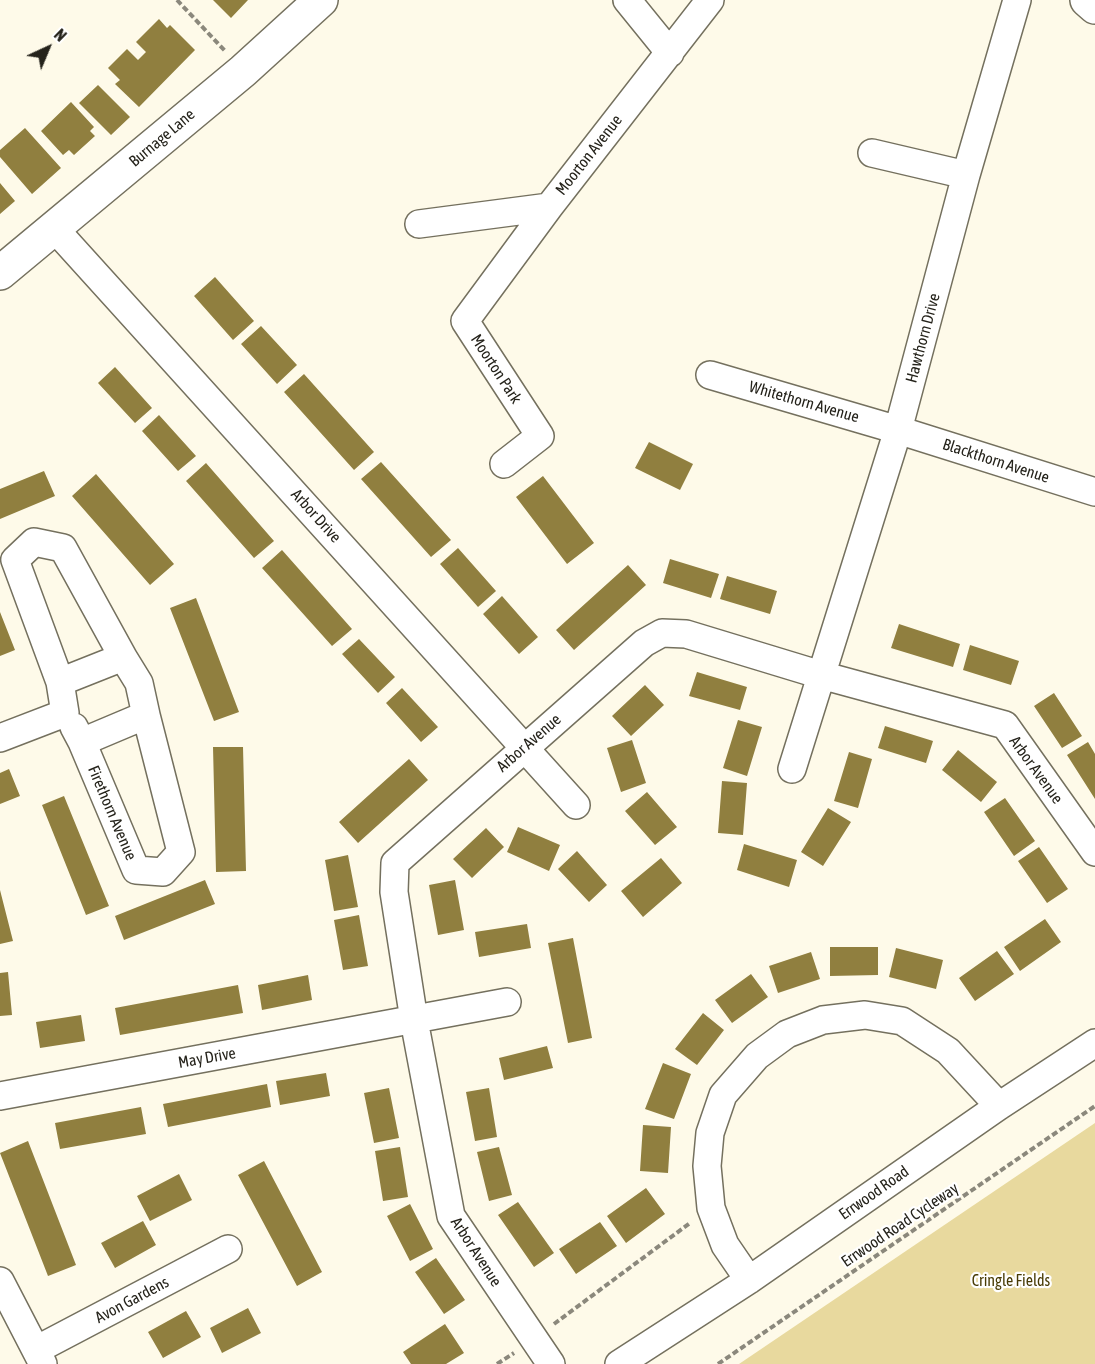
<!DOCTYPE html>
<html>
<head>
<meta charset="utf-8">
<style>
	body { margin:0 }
	#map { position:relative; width:1095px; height:1364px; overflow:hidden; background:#fefae9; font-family:"Asap Condensed",sans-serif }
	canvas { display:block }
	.north { position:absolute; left:18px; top:18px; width:60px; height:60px; -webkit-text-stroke:4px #fff; paint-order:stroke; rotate:44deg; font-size:16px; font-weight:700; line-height:24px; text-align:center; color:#25231b }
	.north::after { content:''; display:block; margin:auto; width:21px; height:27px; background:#25231b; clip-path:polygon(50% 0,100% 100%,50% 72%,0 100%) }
</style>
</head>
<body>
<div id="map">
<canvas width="1095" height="1364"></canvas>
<div class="north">N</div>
</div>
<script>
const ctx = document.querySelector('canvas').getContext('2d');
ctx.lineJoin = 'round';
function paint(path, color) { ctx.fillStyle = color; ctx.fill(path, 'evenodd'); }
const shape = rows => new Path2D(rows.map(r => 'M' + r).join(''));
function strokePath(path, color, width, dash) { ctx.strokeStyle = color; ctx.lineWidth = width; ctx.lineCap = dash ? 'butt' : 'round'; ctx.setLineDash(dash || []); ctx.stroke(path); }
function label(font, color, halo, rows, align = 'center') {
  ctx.font = font + ' "Asap Condensed",sans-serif'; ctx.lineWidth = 4.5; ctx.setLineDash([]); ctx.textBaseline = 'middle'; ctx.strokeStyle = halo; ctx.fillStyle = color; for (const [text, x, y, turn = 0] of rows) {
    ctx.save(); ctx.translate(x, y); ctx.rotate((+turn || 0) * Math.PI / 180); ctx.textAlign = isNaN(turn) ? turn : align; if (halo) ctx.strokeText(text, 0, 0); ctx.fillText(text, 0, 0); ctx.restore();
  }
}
paint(shape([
	[1095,1123,1095,1364,739,1364]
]), '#e8d99e');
paint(shape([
	[213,0,248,0,231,18],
	[159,19,167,28,170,25,195,50,139,107,115,84,120,80,108,68,127,49,138,60,146,52,136,42],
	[98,85,130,117,111,135,79,103],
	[71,102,94,127,90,131,95,136,74,155,69,150,63,155,41,131],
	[25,128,61,168,32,194,0,157,0,150],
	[0,183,15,201,0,214],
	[215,277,254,321,233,340,194,296],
	[261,326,297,365,277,384,241,344],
	[115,367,152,408,135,423,98,383],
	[304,374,374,452,354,470,284,392],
	[159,415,196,456,178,471,142,431],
	[649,442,693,464,680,490,635,468],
	[381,462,451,540,431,557,361,479],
	[206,463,274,541,254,558,186,481],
	[44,471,55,496,0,519,0,489],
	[96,474,174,564,150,585,72,496],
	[543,476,594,543,567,564,516,497],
	[458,548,496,591,478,607,440,564],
	[282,550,352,629,332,646,262,568],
	[670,559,719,574,711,598,663,583],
	[628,565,646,585,574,650,556,630],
	[727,576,777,591,770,614,720,599],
	[502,596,538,637,519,654,483,614],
	[196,598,239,712,214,721,170,608],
	[0,612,15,650,0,656],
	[899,624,960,644,953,667,891,648],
	[359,639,395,677,378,693,342,654],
	[970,645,1019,661,1011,685,963,670],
	[697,672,747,687,740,710,689,696],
	[645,685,664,705,631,736,612,716],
	[402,688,438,727,421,742,386,703],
	[1054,693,1082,736,1062,748,1034,706],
	[738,720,762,727,747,776,723,768],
	[885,726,933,741,926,763,878,748],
	[632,740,646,783,621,792,607,748],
	[1088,742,1095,754,1095,799,1067,755],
	[213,747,243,747,246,871,216,872],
	[958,750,997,782,981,802,942,770],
	[849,752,872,759,858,808,834,801],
	[409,759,428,780,358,843,339,822],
	[9,769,20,796,0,804,0,773],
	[722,781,747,783,743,835,718,833],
	[647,792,677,827,655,845,625,811],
	[64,796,109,906,86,915,42,805],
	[1005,798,1035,841,1014,856,984,812],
	[828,808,851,822,823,866,801,852],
	[518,827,560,845,549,871,507,852],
	[486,828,504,847,472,878,453,859],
	[744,844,797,860,789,887,737,870],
	[1039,847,1068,889,1047,903,1018,861],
	[577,851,607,885,589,902,558,869],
	[348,855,358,907,334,911,325,860],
	[661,858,682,883,643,917,621,891],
	[205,880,215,904,124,940,115,916],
	[455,880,464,930,438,935,429,885],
	[0,890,13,941,0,944],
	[359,915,368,966,343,970,334,920],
	[1045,919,1061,942,1020,971,1004,947],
	[527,924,531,948,479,957,475,932],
	[573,938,592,1038,568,1043,548,943],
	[830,947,878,947,878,975,830,976],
	[896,948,943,960,936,989,889,977],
	[997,951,1014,974,975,1001,959,978],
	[811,952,820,979,778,993,769,966],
	[8,972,12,1015,0,1016,0,973],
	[751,974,768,997,732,1023,715,1000],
	[308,975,312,1000,262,1010,258,985],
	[238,985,243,1013,120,1035,115,1008],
	[703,1013,724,1030,697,1065,675,1049],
	[81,1015,85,1041,40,1048,36,1022],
	[547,1046,553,1068,504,1080,499,1058],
	[663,1063,691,1074,674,1119,645,1109],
	[326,1073,330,1096,280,1105,276,1081],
	[267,1084,271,1107,168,1127,163,1104],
	[389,1088,399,1138,374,1143,364,1093],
	[489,1088,497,1137,475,1141,466,1092],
	[141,1107,146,1134,60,1149,55,1123],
	[643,1125,671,1127,668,1173,640,1171],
	[28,1141,76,1265,48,1276,0,1153],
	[400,1147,408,1197,383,1201,375,1151],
	[499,1147,512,1195,489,1201,477,1152],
	[264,1161,322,1272,297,1286,238,1175],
	[179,1174,192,1200,150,1221,137,1196],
	[646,1188,665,1214,626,1243,607,1216],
	[518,1202,554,1253,534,1267,498,1215],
	[410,1204,433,1249,410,1261,387,1216],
	[143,1221,156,1245,115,1268,101,1243],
	[600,1222,617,1246,576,1274,559,1249],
	[436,1258,465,1300,444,1314,415,1272],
	[248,1308,261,1333,222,1353,210,1328],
	[186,1311,201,1337,163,1358,148,1332],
	[445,1324,464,1353,446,1364,411,1364,403,1352]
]), '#907f3f');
const minor = shape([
	[627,0,670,53],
	[872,153,966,175],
	[419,224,549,207,710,0],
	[54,228,576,805],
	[710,375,898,430,1095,492],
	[504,464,540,436,465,321,549,207],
	[60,682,123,657,139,683,146,715,82,742,74,727],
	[0,738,65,713,60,682,15,560,34,542,63,548,123,657],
	[82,742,136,870,163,872,181,852,146,715],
	[792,769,898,430,966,175,1017,0],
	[0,1096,507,1002],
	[749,1280,725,1245,711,1208,707,1166,710,1133,723,1095,757,1056,787,1034,823,1020,865,1015,902,1021,948,1051,999,1106],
	[0,1281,43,1364],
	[36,1350,228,1249],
	[551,1364,451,1216,414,1020,394,892,395,863,644,643,662,633,686,634,821,675,1005,725,1095,852],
	[619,1364,749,1280,999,1106,1095,1043]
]);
const tertiary = shape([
	[1087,0,1095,7],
	[0,273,243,71,321,0]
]);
strokePath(minor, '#74705e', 30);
strokePath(tertiary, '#74705e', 36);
strokePath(shape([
	[177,0,226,52],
	[554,1324,690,1223],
	[497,1364,514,1353],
	[718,1364,1095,1106]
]), '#8b887c', 4, [6, 3]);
strokePath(minor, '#fff', 27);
strokePath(tertiary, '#fff', 33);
label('16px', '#25231b', '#fff', [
	["Burnage Lane",162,138,-40],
	["Moorton Avenue",589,155,-52],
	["Hawthorn Drive",923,338,-75],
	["Moorton Park",496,369,57],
	["Whitethorn Avenue",804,402,16],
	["Blackthorn Avenue",996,461,18],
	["Arbor Drive",316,516,48],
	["Arbor Avenue",529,743,-41],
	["Arbor Avenue",1036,770,54],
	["Firethorn Avenue",112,813,67],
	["May Drive",207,1058,-10],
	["Errwood Road",874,1193,-35],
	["Errwood Road Cycleway",900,1225,-34],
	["Arbor Avenue",476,1252,57],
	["Avon Gardens",132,1300,-28]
]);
label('16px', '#483b05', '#fff', [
	["Cringle Fields",1011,1281]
]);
</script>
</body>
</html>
